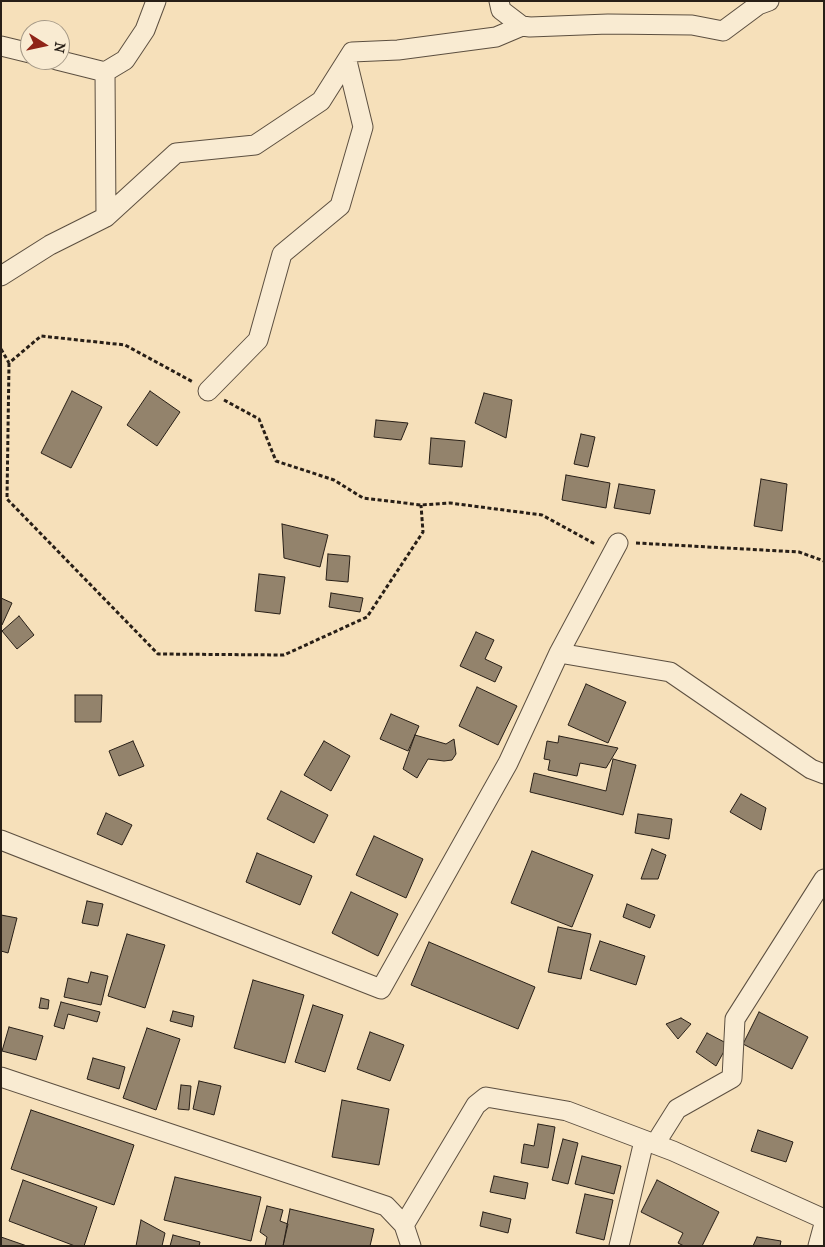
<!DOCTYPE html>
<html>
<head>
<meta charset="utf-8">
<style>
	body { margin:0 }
	#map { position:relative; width:825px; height:1247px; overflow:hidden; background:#f6e0ba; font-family:"IM FELL French Canon",serif }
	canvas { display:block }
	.frame { position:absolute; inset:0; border:2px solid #281f17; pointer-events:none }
	.north { position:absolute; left:20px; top:20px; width:50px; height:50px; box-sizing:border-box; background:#f9ebd2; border:1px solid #a59987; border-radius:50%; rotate:100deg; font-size:14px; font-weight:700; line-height:20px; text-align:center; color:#281f17 }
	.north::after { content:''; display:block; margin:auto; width:18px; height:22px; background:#8f2418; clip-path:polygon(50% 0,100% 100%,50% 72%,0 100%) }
</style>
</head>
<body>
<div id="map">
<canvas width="825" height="1247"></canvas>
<div class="frame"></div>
<div class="north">N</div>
</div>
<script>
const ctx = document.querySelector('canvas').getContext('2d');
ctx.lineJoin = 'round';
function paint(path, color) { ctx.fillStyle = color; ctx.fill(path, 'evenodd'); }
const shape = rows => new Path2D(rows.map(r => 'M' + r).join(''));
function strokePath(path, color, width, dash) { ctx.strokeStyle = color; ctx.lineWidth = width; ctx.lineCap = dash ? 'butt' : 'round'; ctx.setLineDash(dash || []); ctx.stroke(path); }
const building = shape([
	[72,391,102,407,71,468,41,453,72,391],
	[150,391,180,412,157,446,127,425,150,391],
	[484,393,512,400,506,438,475,423,484,393],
	[376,420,408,423,401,440,374,437,376,420],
	[581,434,595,437,588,467,574,464,581,434],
	[431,438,465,441,462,467,429,464,431,438],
	[566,475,610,483,606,508,562,500,566,475],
	[761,479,787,484,782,531,754,526,761,479],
	[619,484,655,490,650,514,614,508,619,484],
	[282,524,328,535,320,567,284,558,282,524],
	[328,554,350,556,348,582,326,580,328,554],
	[259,574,285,577,280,614,255,611,259,574],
	[331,593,363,598,360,612,329,607,331,593],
	[1,598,12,603,2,625,1,625,1,598],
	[19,616,34,635,17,649,2,631,19,616],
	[476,632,494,640,485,659,502,667,495,682,460,666,476,632],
	[586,684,626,702,608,743,568,725,586,684],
	[477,687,517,706,498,745,459,726,477,687],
	[75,695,102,695,101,722,75,722,75,695],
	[391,714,419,726,408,751,380,739,391,714],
	[415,735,446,744,454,739,456,754,452,760,444,761,428,759,417,778,403,769,415,735],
	[559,736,618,748,606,768,580,763,577,776,548,770,550,760,544,759,547,741,558,743,559,736],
	[133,741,144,766,119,776,109,751,133,741],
	[324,741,350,756,331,791,304,775,324,741],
	[613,759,636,765,623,815,530,792,534,773,606,791,613,759],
	[281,791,328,815,314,843,267,819,281,791],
	[741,794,766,808,761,830,730,812,741,794],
	[106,813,132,825,122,845,97,834,106,813],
	[638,814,672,819,669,839,635,833,638,814],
	[374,836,423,859,406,898,356,875,374,836],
	[652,849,666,855,658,879,641,879,652,849],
	[532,851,593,875,572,927,511,903,532,851],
	[257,853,312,876,300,905,246,882,257,853],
	[351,892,398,914,378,956,332,933,351,892],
	[87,901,103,904,98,926,82,923,87,901],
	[627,904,655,915,650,928,623,917,627,904],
	[1,915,17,918,8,953,1,951,1,915],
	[558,927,591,934,581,979,548,972,558,927],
	[127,934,165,945,145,1008,108,996,127,934],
	[600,941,645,956,636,985,590,970,600,941],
	[429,942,535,987,518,1029,411,985,429,942],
	[91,972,108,976,101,1005,64,997,68,978,88,983,91,972],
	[253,980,304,995,285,1063,234,1048,253,980],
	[41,998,49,1000,48,1009,39,1008,41,998],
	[61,1002,100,1012,97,1022,68,1014,64,1029,54,1026,61,1002],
	[313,1005,343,1015,325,1072,295,1062,313,1005],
	[173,1011,194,1016,192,1027,170,1021,173,1011],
	[759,1012,808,1037,792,1069,743,1044,759,1012],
	[681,1018,691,1024,678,1039,666,1024,681,1018],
	[9,1027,43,1036,36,1060,2,1051,9,1027],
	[147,1028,180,1039,156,1110,123,1098,147,1028],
	[370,1032,404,1045,390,1081,357,1069,370,1032],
	[707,1033,728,1044,716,1066,696,1052,707,1033],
	[93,1058,125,1067,119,1089,87,1079,93,1058],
	[199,1081,221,1086,214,1115,193,1109,199,1081],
	[181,1085,191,1086,189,1110,178,1109,181,1085],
	[342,1100,389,1109,379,1165,332,1157,342,1100],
	[31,1110,134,1145,114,1205,11,1169,31,1110],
	[538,1124,555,1127,548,1168,521,1163,524,1144,534,1146,538,1124],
	[758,1130,793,1142,786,1162,751,1151,758,1130],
	[563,1139,578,1143,568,1184,552,1180,563,1139],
	[582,1156,621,1166,614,1194,575,1184,582,1156],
	[494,1176,528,1183,525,1199,490,1192,494,1176],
	[175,1177,261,1197,251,1241,164,1220,175,1177],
	[23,1180,97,1207,84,1246,75,1246,9,1221,23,1180],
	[657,1180,719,1212,702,1246,684,1246,678,1243,683,1233,641,1212,657,1180],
	[585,1194,613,1200,604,1240,576,1233,585,1194],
	[267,1206,283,1210,280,1221,288,1224,283,1246,265,1246,267,1237,260,1232,267,1206],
	[290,1209,374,1229,370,1246,283,1246,290,1209],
	[483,1212,511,1219,508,1233,480,1226,483,1212],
	[141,1220,165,1233,162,1246,136,1246,141,1220],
	[173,1235,200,1242,199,1246,170,1246,173,1235],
	[1,1237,27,1246,1,1246,1,1237],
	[757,1237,781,1241,780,1246,753,1246,757,1237]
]);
paint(building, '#93836c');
strokePath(building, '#281f17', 1);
const street = shape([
	[499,1,501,10,522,26,530,27,608,24,692,25,723,31,758,5,769,1],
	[1,46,30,53],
	[57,60,105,72,125,60,145,30,156,1],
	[105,72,106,217],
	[1,276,50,245,106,217,176,153,255,145,321,101,352,52,398,50,496,37,522,26],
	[208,391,258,340,282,254,340,206,363,127,347,61],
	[559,653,670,672,811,769,824,774],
	[1,840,381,989,508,763,559,653,618,543],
	[1,1077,386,1206,404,1225,411,1246],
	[655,1144,677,1109,732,1078,735,1019,824,879],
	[404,1225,476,1105,486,1097,567,1111,673,1151,824,1219],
	[619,1246,644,1141],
	[818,1246,824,1224]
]);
strokePath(street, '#5c4f40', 21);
strokePath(shape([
	[1,349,9,363,41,336,125,345,193,382],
	[9,363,7,499,158,654,284,655,367,617,423,532,421,505],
	[224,400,259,419,276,461,334,480,363,498,421,505,450,503,542,515,595,544],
	[636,543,799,552,824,561]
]), '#281f17', 3, [4, 2.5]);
strokePath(street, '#f9ebd2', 19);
</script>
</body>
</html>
